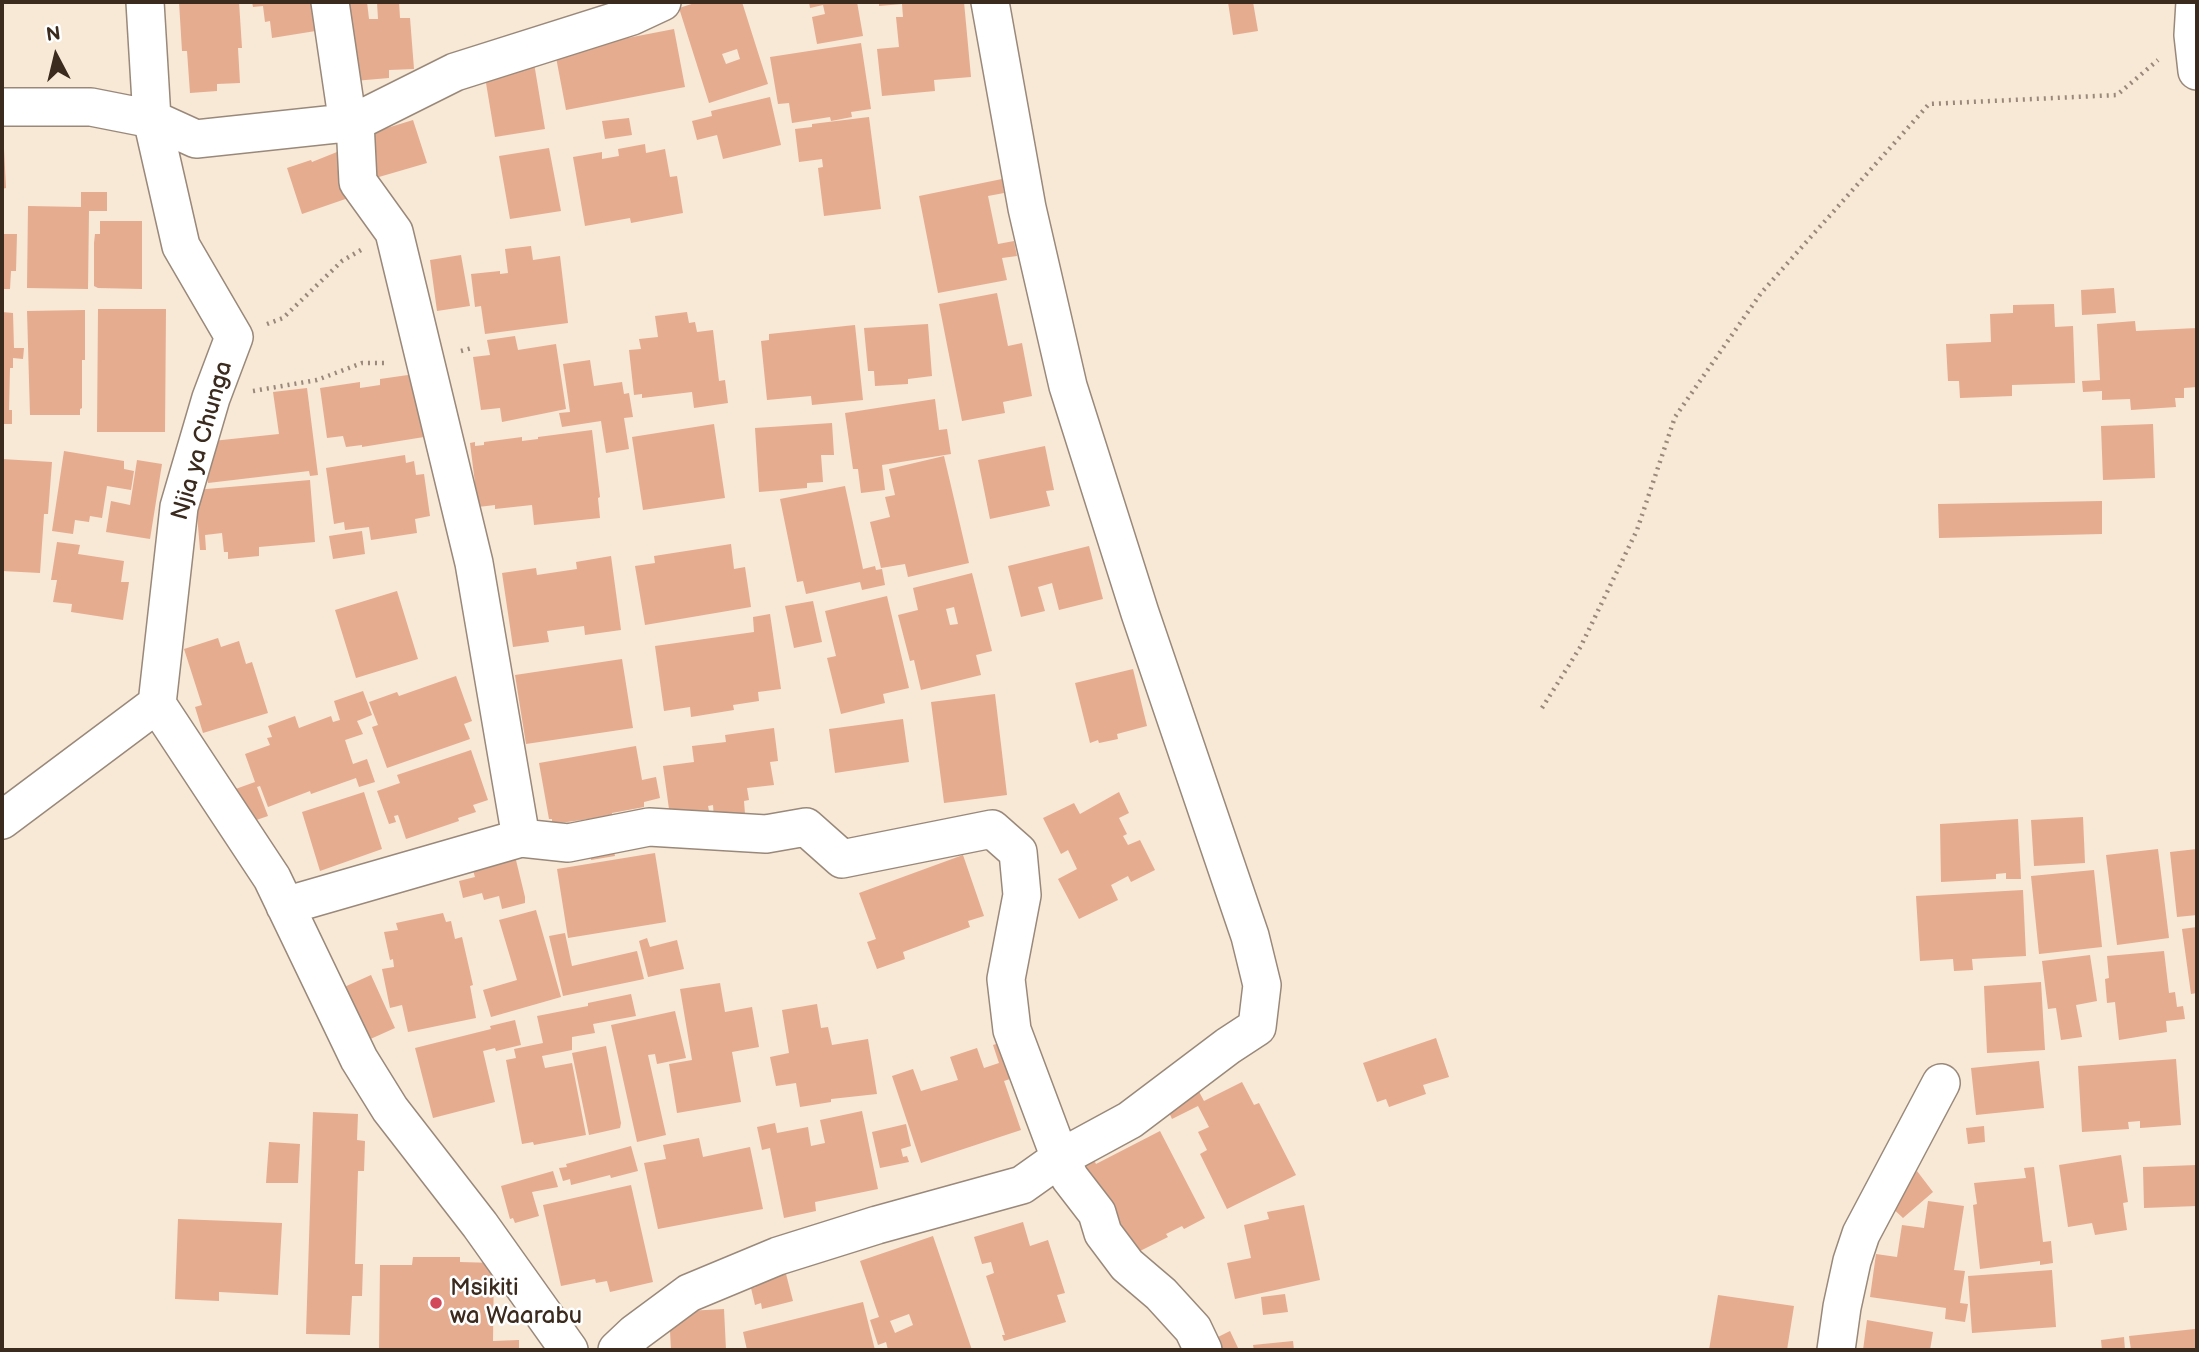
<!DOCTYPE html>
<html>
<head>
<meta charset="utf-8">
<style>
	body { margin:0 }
	#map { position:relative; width:2199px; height:1352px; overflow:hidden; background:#f8e8d6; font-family:"Balsamiq Sans",sans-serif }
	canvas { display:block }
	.frame { position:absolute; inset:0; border:4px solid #3b2a1e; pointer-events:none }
	.north { position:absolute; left:21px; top:21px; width:70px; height:70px; -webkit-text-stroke:5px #fff; paint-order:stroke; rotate:353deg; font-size:19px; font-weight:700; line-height:28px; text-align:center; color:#3b2a1e }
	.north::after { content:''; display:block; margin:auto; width:24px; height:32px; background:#3b2a1e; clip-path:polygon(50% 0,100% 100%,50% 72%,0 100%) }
</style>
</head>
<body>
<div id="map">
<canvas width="2199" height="1352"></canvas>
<div class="frame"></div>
<div class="north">N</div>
</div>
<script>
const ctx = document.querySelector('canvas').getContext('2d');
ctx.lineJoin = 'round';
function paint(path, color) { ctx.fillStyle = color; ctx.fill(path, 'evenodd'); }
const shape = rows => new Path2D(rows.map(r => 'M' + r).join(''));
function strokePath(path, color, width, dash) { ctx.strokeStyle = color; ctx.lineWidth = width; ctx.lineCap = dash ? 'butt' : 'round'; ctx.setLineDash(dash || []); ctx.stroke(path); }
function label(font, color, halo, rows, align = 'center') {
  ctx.font = font + ' "Balsamiq Sans",sans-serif'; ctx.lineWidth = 5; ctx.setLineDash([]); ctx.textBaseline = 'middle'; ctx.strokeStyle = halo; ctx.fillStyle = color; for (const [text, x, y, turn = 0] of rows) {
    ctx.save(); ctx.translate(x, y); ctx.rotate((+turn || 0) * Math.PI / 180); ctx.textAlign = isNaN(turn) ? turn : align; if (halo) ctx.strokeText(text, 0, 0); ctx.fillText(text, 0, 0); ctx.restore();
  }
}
paint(shape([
	[179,2,239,2,242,48,238,48,240,83,217,84,217,91,190,93,187,51,182,51],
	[252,2,324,2,328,29,272,38,270,21,265,22,263,6,253,7],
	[341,2,367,2,369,19,378,19,377,2,399,2,400,18,410,18,414,69,389,70,389,78,354,81],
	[698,2,742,2,768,84,709,103,679,8],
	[737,49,740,59,726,64,722,54],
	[809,2,857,2,863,36,817,44,812,17,825,14,823,5,810,8],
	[879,2,964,2,971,77,934,80,935,91,882,96,877,49,899,47,896,17,903,17,902,4,879,6],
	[1228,2,1253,2,1258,31,1233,35],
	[674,29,685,87,566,110,555,52],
	[861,43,871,109,851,112,852,117,831,121,830,117,792,123,789,103,778,104,770,57],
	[534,63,545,129,495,137,484,71],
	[770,97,781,145,723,159,717,135,697,140,692,121,712,116,711,111],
	[869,117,881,209,824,216,818,168,823,167,822,159,799,162,795,129,812,127,812,124],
	[629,118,632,135,605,139,602,121],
	[413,120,427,163,372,179,358,137],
	[645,144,646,153,665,149,670,177,677,176,683,213,631,223,630,218,585,226,573,157,602,152,602,159,619,156,618,149],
	[549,148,561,211,510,219,499,156],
	[2,149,4,149,6,188,2,189],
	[342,150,357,195,302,214,287,168,311,160,312,162],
	[1002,179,1004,193,988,196,998,244,1014,241,1017,256,1002,258,1007,280,938,293,919,196],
	[81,192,107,192,107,211,89,211,88,289,27,288,28,206,81,207],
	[100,221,142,221,142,289,98,288,94,286,94,243,95,234,100,234],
	[2,234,17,234,16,271,11,271,10,289,2,289],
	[531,246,533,260,560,256,568,323,485,334,481,306,475,307,471,274,500,271,500,274,508,273,505,249],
	[461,255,470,306,437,311,430,260],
	[2114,288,2116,313,2082,315,2081,290],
	[997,293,1008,346,1022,343,1032,396,1003,402,1005,413,962,421,939,304],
	[2054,304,2055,327,2073,326,2075,383,2012,385,2012,396,1960,398,1959,381,1948,381,1946,344,1991,342,1990,314,2013,313,2013,305],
	[98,309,166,309,165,432,97,432],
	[85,310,85,360,82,360,82,408,80,409,80,415,30,415,27,311],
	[2,312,13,313,14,348,24,348,23,359,13,358,13,368,10,368,9,410,12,410,12,424,2,424],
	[687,312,689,323,695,322,697,332,713,330,719,381,725,380,728,403,694,408,692,392,642,398,642,394,634,395,629,350,641,349,639,339,658,337,655,316],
	[2135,321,2136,331,2197,328,2197,387,2184,388,2184,398,2175,398,2176,407,2131,410,2130,399,2102,400,2102,391,2083,392,2082,381,2100,380,2097,324],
	[928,324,932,376,908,379,908,384,875,386,874,371,868,371,864,328],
	[855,325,863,400,812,405,811,396,767,400,761,341,769,340,769,334],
	[515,336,518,350,556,344,566,409,502,422,500,408,481,410,473,357,490,355,487,340],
	[590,360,594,386,622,382,624,394,629,393,633,417,624,418,629,449,606,453,601,421,562,427,559,413,570,412,563,364],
	[415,374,424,437,362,447,362,445,346,447,343,436,327,438,320,388,360,382,360,388,380,385,380,379],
	[307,388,318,475,310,476,309,471,208,483,203,442,279,434,273,392],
	[935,399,939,430,947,429,951,454,882,465,885,490,861,493,858,469,853,469,845,413],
	[832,423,834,455,821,455,823,482,807,483,807,488,759,492,755,428],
	[714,424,725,498,643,510,632,437],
	[2153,424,2155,478,2103,480,2101,426],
	[592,430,600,497,598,498,600,518,534,525,532,505,495,509,495,505,478,507,470,443,475,442,475,446,484,445,484,442,522,437,522,441,538,439,538,437],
	[1045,446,1054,490,1046,491,1050,506,990,519,978,460],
	[64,451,124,461,124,469,134,471,131,490,107,486,102,518,90,516,89,522,75,520,73,534,52,531],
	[405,455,406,463,414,461,416,475,424,474,430,516,415,519,417,533,371,540,369,527,345,530,344,522,334,524,326,468],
	[944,456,969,563,908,577,905,564,881,568,870,522,890,517,885,497,895,495,889,469],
	[2,459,52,462,48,514,44,514,40,573,2,571],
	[137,460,162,464,150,539,106,532,111,501,130,505],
	[310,480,315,542,259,547,259,556,228,559,228,552,224,552,222,533,205,535,206,550,200,550,195,490],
	[845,486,863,569,875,566,876,570,882,569,885,585,862,590,860,582,806,594,803,581,797,582,780,499],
	[2102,501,2102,534,1939,538,1938,504],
	[362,531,365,554,333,559,329,536],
	[57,542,80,545,78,554,124,561,121,582,129,582,123,620,71,612,72,604,53,602,57,580,51,580],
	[731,544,734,569,745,567,751,607,645,625,635,566,655,563,654,556],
	[1089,546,1103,599,1059,610,1052,583,1038,587,1045,611,1021,617,1008,566],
	[611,556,621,630,585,635,584,626,547,631,549,642,513,647,502,573,536,568,537,575,577,569,576,562],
	[972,573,992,651,976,655,981,675,921,690,914,660,910,661,898,615,918,610,913,588],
	[954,607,958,624,950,625,946,609],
	[397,591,418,659,356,678,335,610],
	[887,596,909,688,883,694,885,703,841,714,827,658,836,656,825,611],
	[813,601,822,642,794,648,785,606],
	[770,614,781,689,758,692,759,701,733,705,734,710,691,717,690,707,664,711,655,646,754,632,753,617],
	[218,638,221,647,239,641,246,664,252,662,268,713,203,733,195,707,202,705,184,649],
	[622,659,633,728,526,744,515,675],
	[1133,669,1147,726,1117,734,1118,739,1099,743,1098,740,1090,743,1075,683],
	[456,676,472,721,464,724,470,739,387,768,372,727,378,725,369,702,397,692,399,696],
	[363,691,372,715,357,721,363,734,345,740,353,764,367,759,375,782,359,787,356,778,311,794,310,791,268,807,260,786,257,787,268,816,242,825,230,791,255,782,245,754,270,745,267,738,272,737,268,726,295,716,299,728,331,716,333,722,340,720,334,701],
	[995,694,1007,795,944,803,931,702],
	[903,719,909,762,835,773,829,729],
	[774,728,778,761,770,762,774,785,747,788,749,800,744,801,745,814,714,818,713,805,708,806,709,811,670,816,663,766,694,762,692,746,726,742,725,735],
	[636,746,642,780,656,777,660,798,644,802,644,807,612,813,612,816,552,824,552,819,549,819,539,763],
	[471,750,488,800,473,805,476,812,458,818,459,821,406,839,398,815,394,816,396,822,389,824,377,791,400,783,397,775],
	[364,792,382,849,320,871,302,812],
	[1119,792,1129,813,1119,818,1127,834,1123,836,1128,845,1140,840,1155,870,1131,882,1128,876,1111,885,1118,900,1079,919,1058,879,1077,869,1068,850,1061,854,1043,818,1074,803,1080,814],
	[2083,817,2085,863,2034,866,2031,820],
	[2018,819,2021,879,2006,879,2006,873,1996,874,1996,879,1941,882,1940,824],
	[611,837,615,856,591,860,588,841],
	[2158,849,2169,938,2117,945,2106,855],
	[2197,849,2197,915,2177,917,2170,852],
	[655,853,666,922,568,938,557,869],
	[963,855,984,916,968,921,970,927,903,952,905,959,877,969,867,942,876,939,859,893],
	[515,856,525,897,525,903,502,909,499,896,484,900,482,893,463,898,459,881,475,877,472,867],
	[2094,870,2102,947,2039,954,2031,876],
	[2023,890,2026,956,1972,959,1973,970,1954,971,1953,959,1920,961,1916,896],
	[536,910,561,997,491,1017,483,990,517,980,499,920],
	[443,913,446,922,451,921,455,939,462,937,473,985,470,986,476,1018,408,1032,402,1005,390,1008,382,969,394,967,393,959,390,960,384,932,398,930,396,923],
	[2197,927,2197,993,2191,994,2182,929],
	[565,933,572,966,637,951,644,979,563,996,549,936],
	[647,938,650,947,677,940,684,969,648,977,639,941],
	[2164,951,2169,993,2175,992,2177,1007,2183,1006,2185,1019,2166,1021,2167,1032,2119,1040,2115,1002,2107,1003,2105,979,2109,978,2107,956],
	[2090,955,2097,1001,2076,1005,2082,1037,2061,1040,2056,1008,2048,1009,2042,961],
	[371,975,395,1028,366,1041,342,988],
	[2041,982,2045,1050,1987,1053,1984,986],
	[720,983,725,1012,752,1007,759,1047,732,1052,741,1102,677,1113,669,1064,692,1060,680,989],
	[631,994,636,1016,593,1024,595,1033,572,1037,572,1050,542,1056,545,1068,572,1063,586,1135,534,1145,533,1142,522,1144,506,1060,516,1058,514,1049,543,1043,537,1016,588,1006,588,1003],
	[817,1004,821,1028,828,1027,832,1045,868,1039,877,1094,831,1099,831,1102,800,1107,796,1083,776,1086,770,1057,789,1053,782,1010],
	[675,1011,686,1058,657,1064,655,1054,648,1055,666,1135,637,1142,611,1025],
	[515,1020,521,1045,496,1051,495,1048,483,1051,495,1102,433,1118,415,1048,491,1029,490,1026],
	[1436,1038,1449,1077,1423,1085,1426,1094,1389,1107,1386,1099,1377,1102,1363,1063],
	[1012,1039,1025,1074,1004,1081,1021,1130,921,1163,892,1076,913,1069,921,1091,958,1080,950,1057,977,1048,984,1068,999,1063,993,1045],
	[606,1046,621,1123,620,1128,589,1135,572,1053],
	[2176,1059,2181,1125,2140,1128,2140,1121,2128,1122,2129,1129,2082,1132,2078,1066],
	[2039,1061,2044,1108,1976,1115,1971,1068],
	[1242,1082,1254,1105,1259,1103,1296,1175,1227,1209,1200,1154,1207,1150,1198,1132,1209,1127,1198,1106,1172,1119,1165,1104,1197,1088,1204,1101],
	[862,1111,878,1189,815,1202,816,1211,784,1218,770,1148,762,1150,757,1127,775,1123,777,1133,808,1127,811,1146,825,1143,820,1120],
	[313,1112,358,1114,357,1140,365,1141,364,1171,358,1171,355,1264,363,1264,362,1296,352,1296,350,1335,306,1334],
	[906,1124,911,1146,901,1149,903,1157,907,1156,909,1162,880,1168,872,1132],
	[1984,1126,1985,1142,1968,1144,1966,1128],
	[1160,1131,1205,1218,1184,1229,1182,1226,1166,1234,1168,1237,1136,1253,1121,1224,1109,1230,1080,1173,1087,1146,1096,1164],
	[699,1138,703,1157,750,1147,763,1209,658,1229,644,1163,666,1159,663,1145],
	[269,1142,300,1144,298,1183,266,1183],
	[631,1146,638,1171,611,1178,610,1175,571,1185,570,1179,563,1181,559,1168,567,1167,566,1164],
	[2121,1155,2128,1202,2123,1203,2127,1230,2095,1235,2092,1223,2068,1227,2059,1165],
	[2197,1165,2197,1206,2144,1208,2143,1167],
	[2034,1167,2043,1242,2051,1241,2053,1263,2040,1265,2040,1261,1980,1269,1973,1205,1977,1204,1974,1183,2026,1178,2024,1168],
	[553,1171,558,1187,532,1192,539,1216,515,1223,513,1218,510,1219,501,1186],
	[1917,1171,1933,1192,1903,1218,1885,1201],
	[631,1185,653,1282,610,1292,607,1281,596,1283,595,1279,561,1286,543,1205],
	[1928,1201,1964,1206,1954,1270,1965,1271,1960,1303,1968,1304,1965,1322,1945,1319,1946,1308,1870,1297,1876,1254,1897,1257,1902,1225,1924,1228],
	[1304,1205,1320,1280,1235,1299,1227,1263,1251,1258,1244,1225,1269,1219,1267,1212],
	[178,1219,282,1223,278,1295,219,1292,219,1301,175,1299],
	[1023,1222,1030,1246,1048,1240,1065,1293,1057,1295,1066,1322,1004,1341,1002,1335,1005,1335,986,1276,994,1273,991,1262,982,1264,974,1237],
	[933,1236,972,1350,888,1350,886,1342,878,1345,870,1320,879,1317,860,1261],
	[909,1314,913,1325,895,1333,890,1321],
	[413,1257,460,1257,460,1262,494,1263,493,1341,519,1340,519,1350,379,1350,380,1265,412,1265],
	[785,1270,793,1301,762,1309,761,1303,755,1305,751,1288,756,1287,754,1278],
	[2052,1270,2056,1327,1972,1333,1968,1276],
	[1285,1294,1288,1312,1263,1315,1261,1297],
	[1718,1295,1794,1306,1787,1350,1709,1350],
	[863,1302,875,1350,747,1350,743,1332],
	[724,1309,726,1350,671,1350,669,1312],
	[1867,1320,1933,1332,1930,1350,1863,1350],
	[2195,1329,2197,1350,2131,1350,2129,1336],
	[1230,1331,1239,1350,1207,1350,1204,1344],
	[2124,1337,2125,1350,2102,1350,2101,1340],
	[1293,1341,1294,1350,1254,1350,1253,1345]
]), '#e5ac90');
const street = shape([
	[2195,2,2193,35,2197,71],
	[2,107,91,107,152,119,196,139,355,122,455,72,632,16,662,2],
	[157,704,272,878,359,1059,390,1109,480,1225,569,1350],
	[2,820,157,704,179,507,211,398,234,337,181,246,152,119,145,2],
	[521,838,568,843,649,827,766,834,806,827,842,859,992,829,1018,852,1022,895,1006,979,1012,1030,1060,1158,1070,1178,1097,1213,1103,1233,1127,1265,1161,1294,1193,1329,1203,1350],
	[285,906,521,838,474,563,394,232,358,182,355,122,345,104,330,2],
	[617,1350,635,1333,689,1293,778,1256,877,1225,1022,1185,1060,1158,1130,1120,1228,1046,1257,1027,1262,985,1250,936,1140,613,1068,386,1027,208,990,2],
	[1836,1350,1842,1307,1852,1261,1861,1234,1941,1083]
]);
strokePath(street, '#9a897a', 40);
strokePath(shape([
	[267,324,283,318,342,261,361,250],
	[461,351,472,348],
	[253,391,317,380,362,363,388,363],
	[1542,708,1581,646,1637,530,1675,417,1761,293,1929,104,2117,95,2158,60]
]), '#9a897a', 4.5, [2, 5]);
strokePath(street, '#fff', 37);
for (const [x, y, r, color] of [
	[436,1303,7,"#d1495b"]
]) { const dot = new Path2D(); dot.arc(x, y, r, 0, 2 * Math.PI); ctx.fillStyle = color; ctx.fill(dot); strokePath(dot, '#fff', 2.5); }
label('24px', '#3b2a1e', '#fff', [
	["Njia ya Chunga",203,441,-74]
]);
label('24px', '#3b2a1e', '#fff', [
	["Msikiti",450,1289],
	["wa Waarabu",450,1317]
], 'left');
</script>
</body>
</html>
